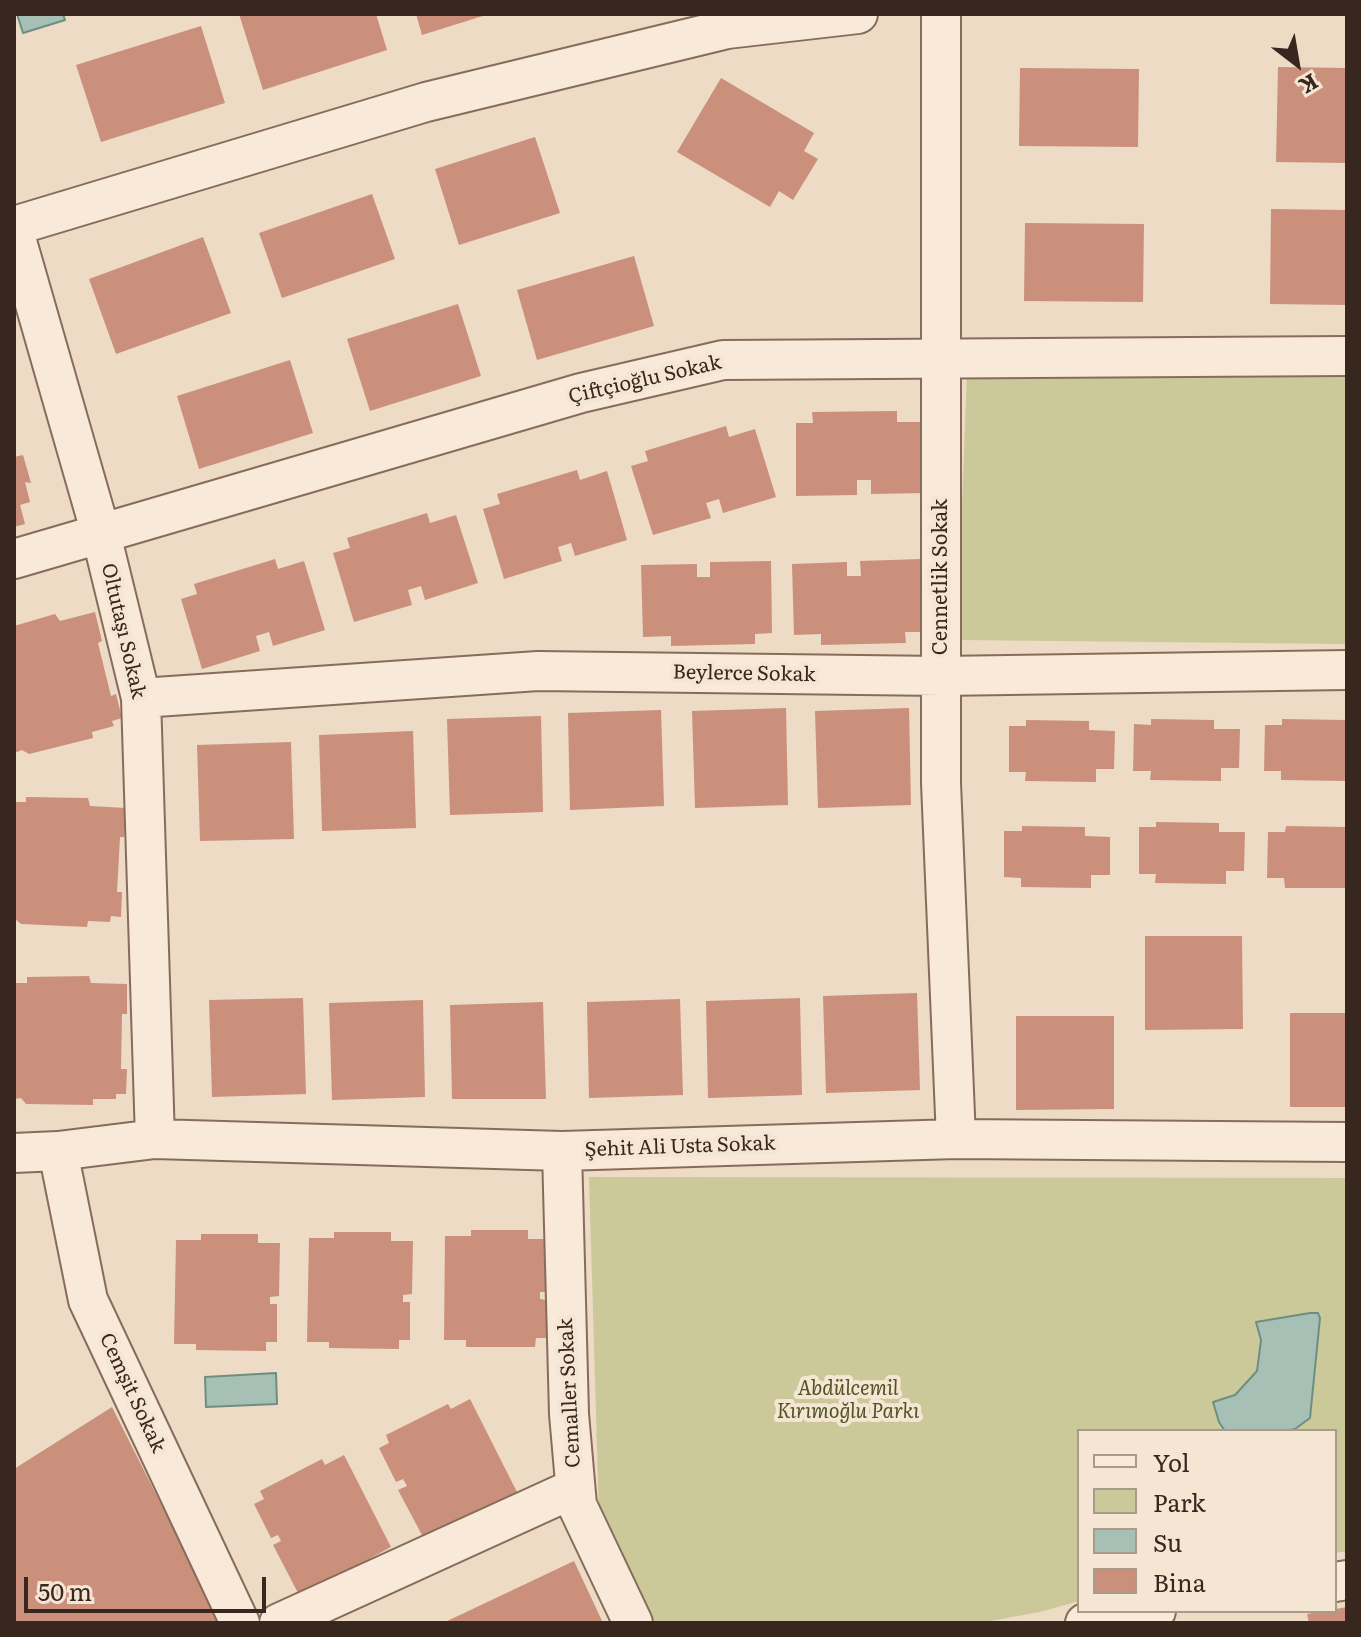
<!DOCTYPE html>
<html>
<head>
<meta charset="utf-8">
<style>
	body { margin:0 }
	#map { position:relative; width:1361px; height:1637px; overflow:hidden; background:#eddbc5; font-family:Literata,serif }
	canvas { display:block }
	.frame { position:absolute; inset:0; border:16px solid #38271f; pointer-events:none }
	.legend { position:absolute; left:1077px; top:1429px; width:260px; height:184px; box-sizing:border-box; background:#f5e6d4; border:2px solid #a99a8c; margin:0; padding:10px 14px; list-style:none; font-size:24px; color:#38271f }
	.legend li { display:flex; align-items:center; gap:16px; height:40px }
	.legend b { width:40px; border:2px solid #a99a8c }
	.north { position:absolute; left:1257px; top:24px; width:80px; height:80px; -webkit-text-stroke:6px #f5e6d4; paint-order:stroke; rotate:149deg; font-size:22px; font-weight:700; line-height:32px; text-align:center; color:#38271f }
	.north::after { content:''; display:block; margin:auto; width:28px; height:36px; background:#38271f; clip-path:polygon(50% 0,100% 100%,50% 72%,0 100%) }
	.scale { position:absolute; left:24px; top:1577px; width:242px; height:36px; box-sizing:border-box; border:4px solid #38271f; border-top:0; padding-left:10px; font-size:24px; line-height:28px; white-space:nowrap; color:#38271f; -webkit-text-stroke:6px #f5e6d4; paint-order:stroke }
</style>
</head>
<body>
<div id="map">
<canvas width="1361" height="1637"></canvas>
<div class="frame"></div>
<ul class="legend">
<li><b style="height:10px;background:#f8e9d8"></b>Yol</li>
<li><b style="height:22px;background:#cbc999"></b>Park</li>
<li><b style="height:22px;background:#a6c0b5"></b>Su</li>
<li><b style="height:22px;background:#ca907c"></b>Bina</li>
</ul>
<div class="north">K</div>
<div class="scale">50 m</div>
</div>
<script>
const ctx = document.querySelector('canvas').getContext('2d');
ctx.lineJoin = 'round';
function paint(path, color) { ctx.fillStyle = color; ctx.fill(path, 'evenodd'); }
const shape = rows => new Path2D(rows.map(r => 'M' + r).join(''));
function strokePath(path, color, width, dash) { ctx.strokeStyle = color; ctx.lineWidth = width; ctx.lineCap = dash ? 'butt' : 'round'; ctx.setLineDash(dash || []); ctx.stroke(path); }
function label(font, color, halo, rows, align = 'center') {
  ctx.font = font + ' Literata,serif'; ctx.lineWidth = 8; ctx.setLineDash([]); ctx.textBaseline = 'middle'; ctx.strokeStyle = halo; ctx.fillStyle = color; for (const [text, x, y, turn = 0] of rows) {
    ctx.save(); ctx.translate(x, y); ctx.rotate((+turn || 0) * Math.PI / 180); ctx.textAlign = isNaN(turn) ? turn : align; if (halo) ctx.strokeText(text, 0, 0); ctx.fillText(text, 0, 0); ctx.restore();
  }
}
paint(shape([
	[1347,365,1347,644,957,640,967,371],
	[589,1177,1347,1178,1347,1551,1335,1553,1335,1431,1079,1431,1079,1601,1040,1612,979,1623,641,1623,599,1516]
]), '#cbc999');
const water = shape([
	[17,14,63,14,65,20,23,33,17,14],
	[1310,1313,1318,1313,1320,1318,1310,1418,1295,1429,1285,1431,1225,1431,1219,1422,1213,1402,1235,1395,1257,1371,1261,1340,1256,1322,1310,1313],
	[276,1373,277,1404,206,1407,205,1377,276,1373]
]);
paint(water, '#a6c0b5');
strokePath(water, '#6d8e81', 2);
paint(shape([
	[239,14,376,14,387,50,263,90],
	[416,14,486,14,486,15,422,35],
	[201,26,225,103,101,142,76,65],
	[1278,67,1347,68,1347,163,1276,162],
	[1020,68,1139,69,1138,147,1019,146],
	[721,78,814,133,804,151,818,159,793,200,779,191,770,207,677,152],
	[535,137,560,213,459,245,435,169],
	[372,194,395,259,282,298,259,233],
	[1271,209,1347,210,1347,305,1270,304],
	[1025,223,1144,224,1143,302,1024,301],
	[203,237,231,313,116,354,89,279],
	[634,256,654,326,537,360,517,290],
	[458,304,481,376,370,411,347,339],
	[290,360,313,433,199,469,177,396],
	[897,411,897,422,925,422,926,493,871,494,871,480,857,480,857,495,796,496,796,423,813,423,812,412],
	[726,426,729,437,755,429,776,497,723,513,719,499,706,503,711,518,653,535,631,466,648,461,645,451],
	[23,455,31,483,25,482,30,502,20,505,25,524,14,527,14,457],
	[577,470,580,480,607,471,627,540,575,556,571,543,558,547,562,561,504,579,483,509,500,504,497,494],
	[427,513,430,523,456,515,478,583,425,600,421,586,408,590,412,605,354,622,333,553,350,548,347,538],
	[275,559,278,569,304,561,325,630,273,646,269,632,256,636,260,651,202,669,181,599,197,594,194,584],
	[921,559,923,632,905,632,906,643,821,645,821,634,794,635,792,564,847,562,847,576,861,576,860,561],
	[771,561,772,633,755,634,755,644,671,646,671,636,643,637,641,565,697,564,697,577,710,577,710,562],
	[95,612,102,641,98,643,111,696,116,694,122,718,112,721,114,726,92,732,93,738,29,754,22,750,14,753,14,626,55,614,60,621],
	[786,708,788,805,695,808,692,711],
	[909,708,911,805,818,808,815,711],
	[661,710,664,806,570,810,568,713],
	[541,716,543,812,450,815,447,719],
	[1151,719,1214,720,1214,729,1240,729,1239,768,1221,768,1221,781,1150,780,1151,771,1133,771,1134,724,1151,725],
	[1282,719,1345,720,1347,781,1281,780,1281,771,1264,771,1265,725,1282,725],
	[1026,720,1089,721,1089,730,1115,731,1114,769,1096,769,1096,782,1025,781,1026,772,1009,772,1009,726,1026,726],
	[413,731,416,828,322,831,319,735],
	[291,742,294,839,200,841,197,745],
	[26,797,88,798,90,806,126,808,124,837,120,837,117,892,122,892,121,917,111,916,110,922,88,921,87,927,21,924,14,918,14,802,26,802],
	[1156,822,1219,823,1219,832,1245,832,1244,871,1226,871,1226,884,1155,883,1156,874,1139,874,1139,827,1156,827],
	[1022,826,1085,827,1085,836,1110,837,1110,875,1091,875,1091,888,1021,887,1021,878,1004,877,1004,831,1022,831],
	[1286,826,1347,827,1347,888,1285,888,1284,878,1267,878,1268,832,1285,832],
	[1145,936,1242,936,1243,1029,1145,1030],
	[89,976,91,983,127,984,127,1014,122,1014,121,1069,127,1069,126,1094,116,1094,116,1099,93,1099,93,1105,26,1104,21,1098,14,1099,14,983,27,983,27,977],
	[917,993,920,1090,826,1093,823,996],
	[303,998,306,1094,212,1097,209,1000],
	[800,998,802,1095,708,1098,706,1001],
	[680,999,683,1095,589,1098,587,1002],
	[423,1000,425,1097,332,1100,329,1003],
	[543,1002,546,1099,452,1099,450,1005],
	[1290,1013,1347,1013,1347,1107,1290,1107],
	[1016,1016,1114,1016,1114,1109,1016,1110],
	[471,1230,528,1230,528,1239,550,1239,549,1292,540,1292,540,1299,547,1300,547,1338,536,1338,535,1347,466,1347,466,1340,444,1340,445,1236,471,1236],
	[334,1232,391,1232,391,1241,413,1241,412,1294,403,1295,403,1302,410,1302,410,1340,399,1340,399,1349,329,1348,329,1342,307,1342,309,1238,334,1238],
	[201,1234,258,1234,258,1243,280,1243,279,1296,270,1297,270,1304,277,1304,277,1342,266,1342,266,1351,196,1350,196,1344,174,1344,176,1240,201,1240],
	[470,1399,517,1492,494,1503,497,1509,447,1535,442,1528,423,1537,398,1490,407,1486,403,1479,396,1482,379,1448,389,1443,386,1435,448,1404,451,1409],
	[112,1407,220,1621,215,1623,14,1623,14,1469],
	[344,1455,391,1547,369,1559,371,1565,321,1591,317,1583,298,1593,273,1545,281,1541,278,1535,271,1538,254,1504,264,1499,260,1491,322,1459,325,1465],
	[574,1561,603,1623,443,1623],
	[1347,1607,1347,1623,1309,1623,1307,1614]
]), '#ca907c');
const street = shape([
	[941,14,941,783,956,1139],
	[14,226,426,102,727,29,858,14],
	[14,231,101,534,141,698,155,1139],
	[14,559,581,393,723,360,1347,356],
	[141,698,538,671,941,676,1347,670],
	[58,1151,88,1300,240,1623],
	[562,1151,569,1414,577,1505,633,1623],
	[14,1153,58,1151,155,1139,562,1151,956,1139,1347,1142],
	[1335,1582,1347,1580],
	[279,1623,575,1488],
	[1085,1623,1156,1611]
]);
strokePath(street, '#876c5b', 42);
strokePath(street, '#f8e9d8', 38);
label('20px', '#38271f', '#f5e6d4', [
	["Çiftçioğlu Sokak",645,380,-13],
	["Cennetlik Sokak",941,577,-90],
	["Oltutaşı Sokak",123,631,77],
	["Beylerce Sokak",744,674,1],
	["Şehit Ali Usta Sokak",680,1147,-2],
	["Cemşit Sokak",132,1393,65],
	["Cemaller Sokak",570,1393,-93]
]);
label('italic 20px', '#4f5426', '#f5e6d4', [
	["Abdülcemil",848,1389],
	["Kırımoğlu Parkı",848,1412]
]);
</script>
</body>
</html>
